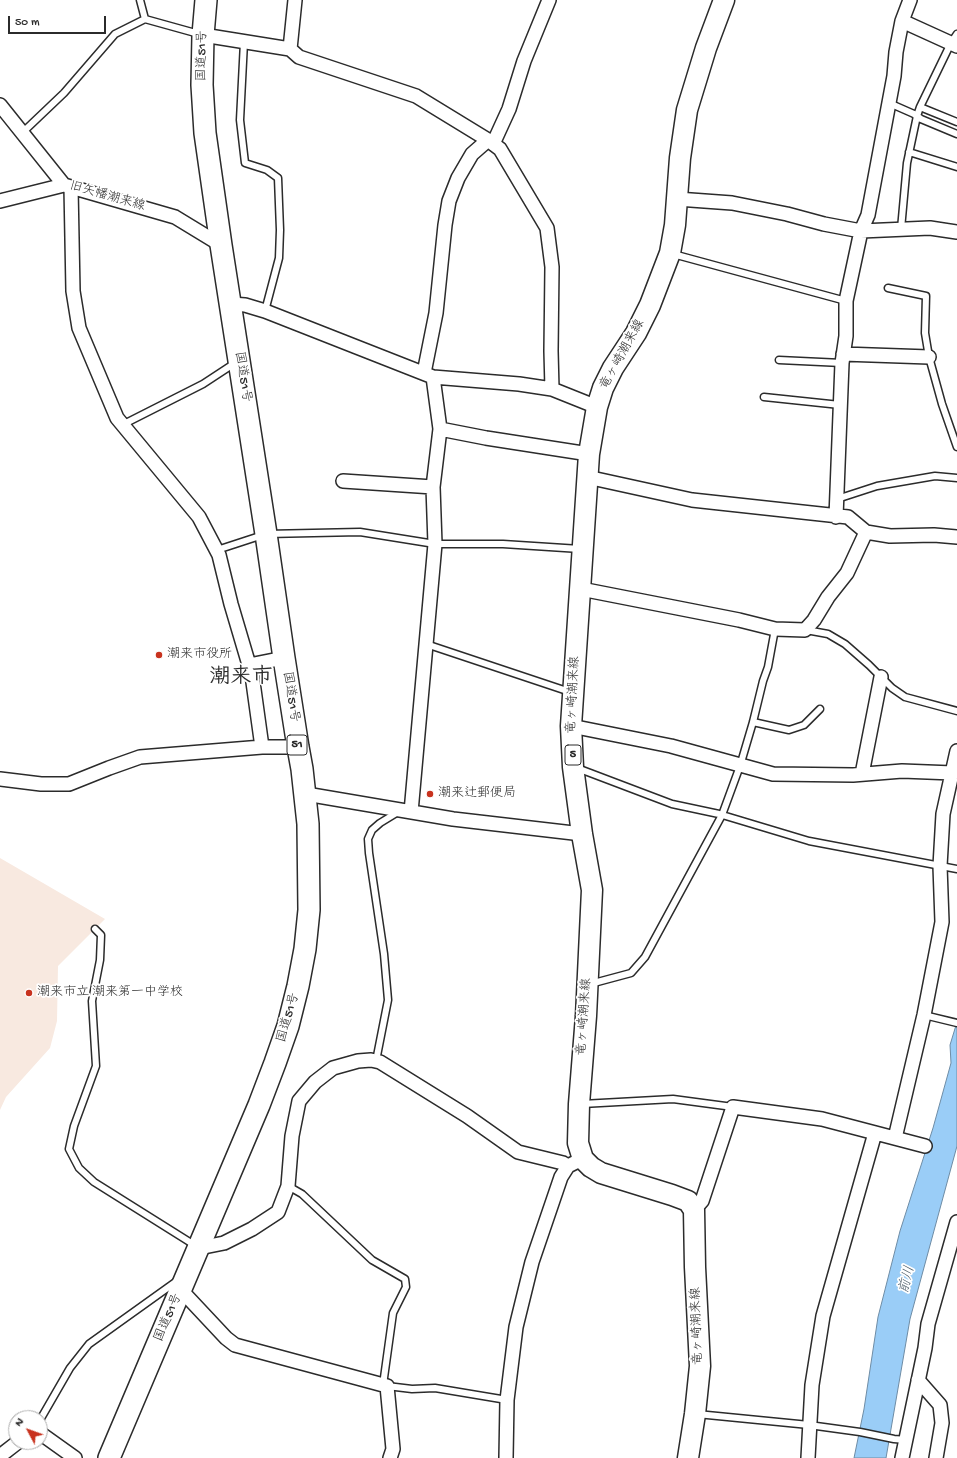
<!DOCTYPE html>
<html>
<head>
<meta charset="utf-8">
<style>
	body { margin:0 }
	#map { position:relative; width:957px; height:1458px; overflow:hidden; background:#fff; font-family:"Gochi Hand",sans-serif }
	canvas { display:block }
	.north { position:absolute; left:8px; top:1410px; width:40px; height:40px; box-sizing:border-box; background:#fff; border:1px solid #aaa; border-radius:50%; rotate:311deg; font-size:11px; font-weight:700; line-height:16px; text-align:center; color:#2b2b2b }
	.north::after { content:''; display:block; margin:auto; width:14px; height:18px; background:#c8321e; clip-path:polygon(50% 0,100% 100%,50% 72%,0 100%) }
	.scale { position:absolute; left:8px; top:16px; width:98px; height:18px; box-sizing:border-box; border:2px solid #2b2b2b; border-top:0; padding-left:5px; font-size:12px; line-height:14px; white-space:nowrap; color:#2b2b2b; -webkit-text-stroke:3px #fff; paint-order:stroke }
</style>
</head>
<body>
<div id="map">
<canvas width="957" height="1458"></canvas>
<div class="north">N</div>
<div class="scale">50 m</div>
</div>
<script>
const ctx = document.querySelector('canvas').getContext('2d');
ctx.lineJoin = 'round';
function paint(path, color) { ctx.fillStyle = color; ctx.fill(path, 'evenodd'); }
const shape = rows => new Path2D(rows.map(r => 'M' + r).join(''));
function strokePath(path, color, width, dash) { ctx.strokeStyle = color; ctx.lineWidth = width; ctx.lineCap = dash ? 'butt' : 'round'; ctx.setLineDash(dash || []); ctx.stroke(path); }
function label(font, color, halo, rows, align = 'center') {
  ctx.font = font + ' "Gochi Hand","Klee One",sans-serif'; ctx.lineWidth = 3.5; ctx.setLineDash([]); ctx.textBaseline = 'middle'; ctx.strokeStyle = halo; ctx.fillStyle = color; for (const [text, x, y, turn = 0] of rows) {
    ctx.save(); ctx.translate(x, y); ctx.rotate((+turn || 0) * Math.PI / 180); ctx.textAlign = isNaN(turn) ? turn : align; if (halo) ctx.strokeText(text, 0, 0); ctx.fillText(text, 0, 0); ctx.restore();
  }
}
paint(shape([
	[0,858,105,919,58,966,57,1021,50,1048,6,1097,0,1110]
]), '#f8e9e0');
const water = shape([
	[957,1022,957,1146,910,1319,886,1458,854,1458,864,1409,878,1317,900,1231,933,1128,951,1063,950,1045,957,1022]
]);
paint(water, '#9acdf7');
strokePath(water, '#6e8ca5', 1);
const service = shape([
	[140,0,145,19],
	[957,34,951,43,920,107,957,122],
	[244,42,240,120,245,163,267,170,278,178,280,230,279,258,265,311],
	[889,103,914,114,921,119,957,134],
	[22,133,64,93,115,34,145,19,199,34],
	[909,152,957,167],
	[901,229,907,163,917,116,920,107],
	[673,254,846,301],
	[888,288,926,296,925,333,929,357,942,404,957,447],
	[779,360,842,363],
	[764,397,840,405],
	[122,425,203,384,235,363],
	[837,499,877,486,935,476,957,478],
	[217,550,266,534,360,532,435,544,503,544,580,549],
	[806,630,828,634,845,644,869,665,892,688,905,697,957,711],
	[426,644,570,692],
	[753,722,789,730,804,725,820,709],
	[577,768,672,804,719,814,809,841,957,869],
	[95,929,101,935,100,960,92,1001,96,1066,74,1126,69,1149,79,1168,94,1182,196,1246],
	[590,984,631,973,645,957,722,815,740,766,753,722,763,681,768,667,775,629],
	[924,1015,957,1023],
	[376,1061,388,1000,384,954,369,853,368,839,372,830,380,823,398,812],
	[582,1104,673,1099,733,1107],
	[288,1186,302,1194,372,1260,405,1279,406,1287,393,1313,383,1385],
	[387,1386,412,1389,435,1388,507,1400],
	[697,1414,809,1425,860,1432,894,1439,906,1440],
	[40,1420,70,1368,89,1344,177,1281]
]);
const minor = shape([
	[910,0,902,21,896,52,894,76,868,215,861,231,930,228,957,232],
	[902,21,957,46],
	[203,35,290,49,299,57,416,96,488,140,500,149,547,228,552,267,551,351,552,389],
	[290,49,295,0],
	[0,105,64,185,175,217,221,245],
	[493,144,509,109,524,61,549,0],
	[71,187,73,291,79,328,117,418,199,517,219,555,231,604,252,675,262,747],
	[677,199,732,203,787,214,824,224,861,231,846,301,846,336,842,363,836,517],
	[0,201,64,185],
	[231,304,245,305,265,311,433,377,519,384,552,389,597,407],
	[843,354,929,357],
	[424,373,436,313,445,225,449,201,458,178,472,154,488,140],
	[440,429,486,438,589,454],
	[343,481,433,487],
	[866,532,890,536,934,535,957,537],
	[581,589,739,620,775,629,805,630,814,620,828,597,847,573,866,532,848,517,692,500,587,477],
	[249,665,284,658],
	[571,726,671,746,773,774,853,775,902,771,953,773],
	[862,774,881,677],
	[0,779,41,784,69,784,109,768,140,757,262,747,298,747],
	[306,794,453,819,582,834],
	[411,812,435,544,433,487,440,429,433,377],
	[895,1138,924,1015,942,922,940,866,943,814,957,751],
	[694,1210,702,1201,733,1107,822,1119,925,1146],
	[199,1248,224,1243,252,1229,278,1212,288,1186,292,1136,299,1101,315,1082,333,1068,358,1061,371,1060,380,1062,467,1116,518,1152,563,1163,568,1166],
	[181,1290,226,1338,235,1345,387,1386,393,1449,390,1458],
	[918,1380,940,1405,942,1423,936,1458],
	[40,1433,75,1458],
	[0,1456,18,1442],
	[506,1458,507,1400,516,1327,532,1262,561,1177,568,1166,576,1162],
	[808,1458,812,1385,823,1316,875,1133],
	[902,1458,925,1348,928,1324,957,1222]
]);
const primary = shape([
	[688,1458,695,1414,700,1366,695,1267,694,1210,688,1201,672,1195,601,1173,591,1167,583,1159,578,1143,579,1104,586,1016,592,890,582,834,573,767,571,726,589,454,597,407,603,388,613,368,636,333,650,305,670,253,675,225,680,158,687,110,706,48,724,0]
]);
const trunk = shape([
	[109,1458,259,1105,275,1063,288,1026,298,986,305,949,309,910,308,824,302,769,298,747,284,658,266,534,221,245,205,133,202,85,203,35,206,0]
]);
strokePath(service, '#2b2b2b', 9);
strokePath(minor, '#2b2b2b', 16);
strokePath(primary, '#2b2b2b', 23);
strokePath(trunk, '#2b2b2b', 24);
strokePath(service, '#fff', 6);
strokePath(minor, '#fff', 13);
strokePath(primary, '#fff', 20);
strokePath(trunk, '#fff', 21);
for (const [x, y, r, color] of [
	[159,655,4,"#c8321e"],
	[430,794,4,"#c8321e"],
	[29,993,4,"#c8321e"]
]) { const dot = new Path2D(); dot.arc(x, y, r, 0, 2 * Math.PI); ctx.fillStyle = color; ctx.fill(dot); strokePath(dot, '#fff', 1.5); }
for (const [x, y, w] of [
	[297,745,20],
	[573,755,16]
]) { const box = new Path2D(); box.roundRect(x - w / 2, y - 10, w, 20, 3); ctx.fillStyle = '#fff'; ctx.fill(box); strokePath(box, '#2b2b2b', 1); }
label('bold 12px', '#2b2b2b', null, [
	["51",297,745],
	["5",573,755]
]);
label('13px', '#2b2b2b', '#fff', [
	["国道51号",203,56,-89],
	["旧矢幡潮来線",107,197,16],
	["竜ヶ崎潮来線",623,355,-61],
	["国道51号",242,377,81],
	["竜ヶ崎潮来線",574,695,-87],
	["国道51号",290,697,81],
	["竜ヶ崎潮来線",585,1017,-86],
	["国道51号",289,1018,-74],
	["国道51号",169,1318,-67],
	["竜ヶ崎潮来線",698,1326,-92]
]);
label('13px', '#2b2b2b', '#fff', [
	["潮来市役所",167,655],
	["潮来辻郵便局",438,794],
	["潮来市立 潮来第一中学校",37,993]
], 'left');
label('italic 14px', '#4c5c68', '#fff', [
	["前川",908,1280,-76]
]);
label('bold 21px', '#2b2b2b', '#fff', [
	["潮来市",241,679]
]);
</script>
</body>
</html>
